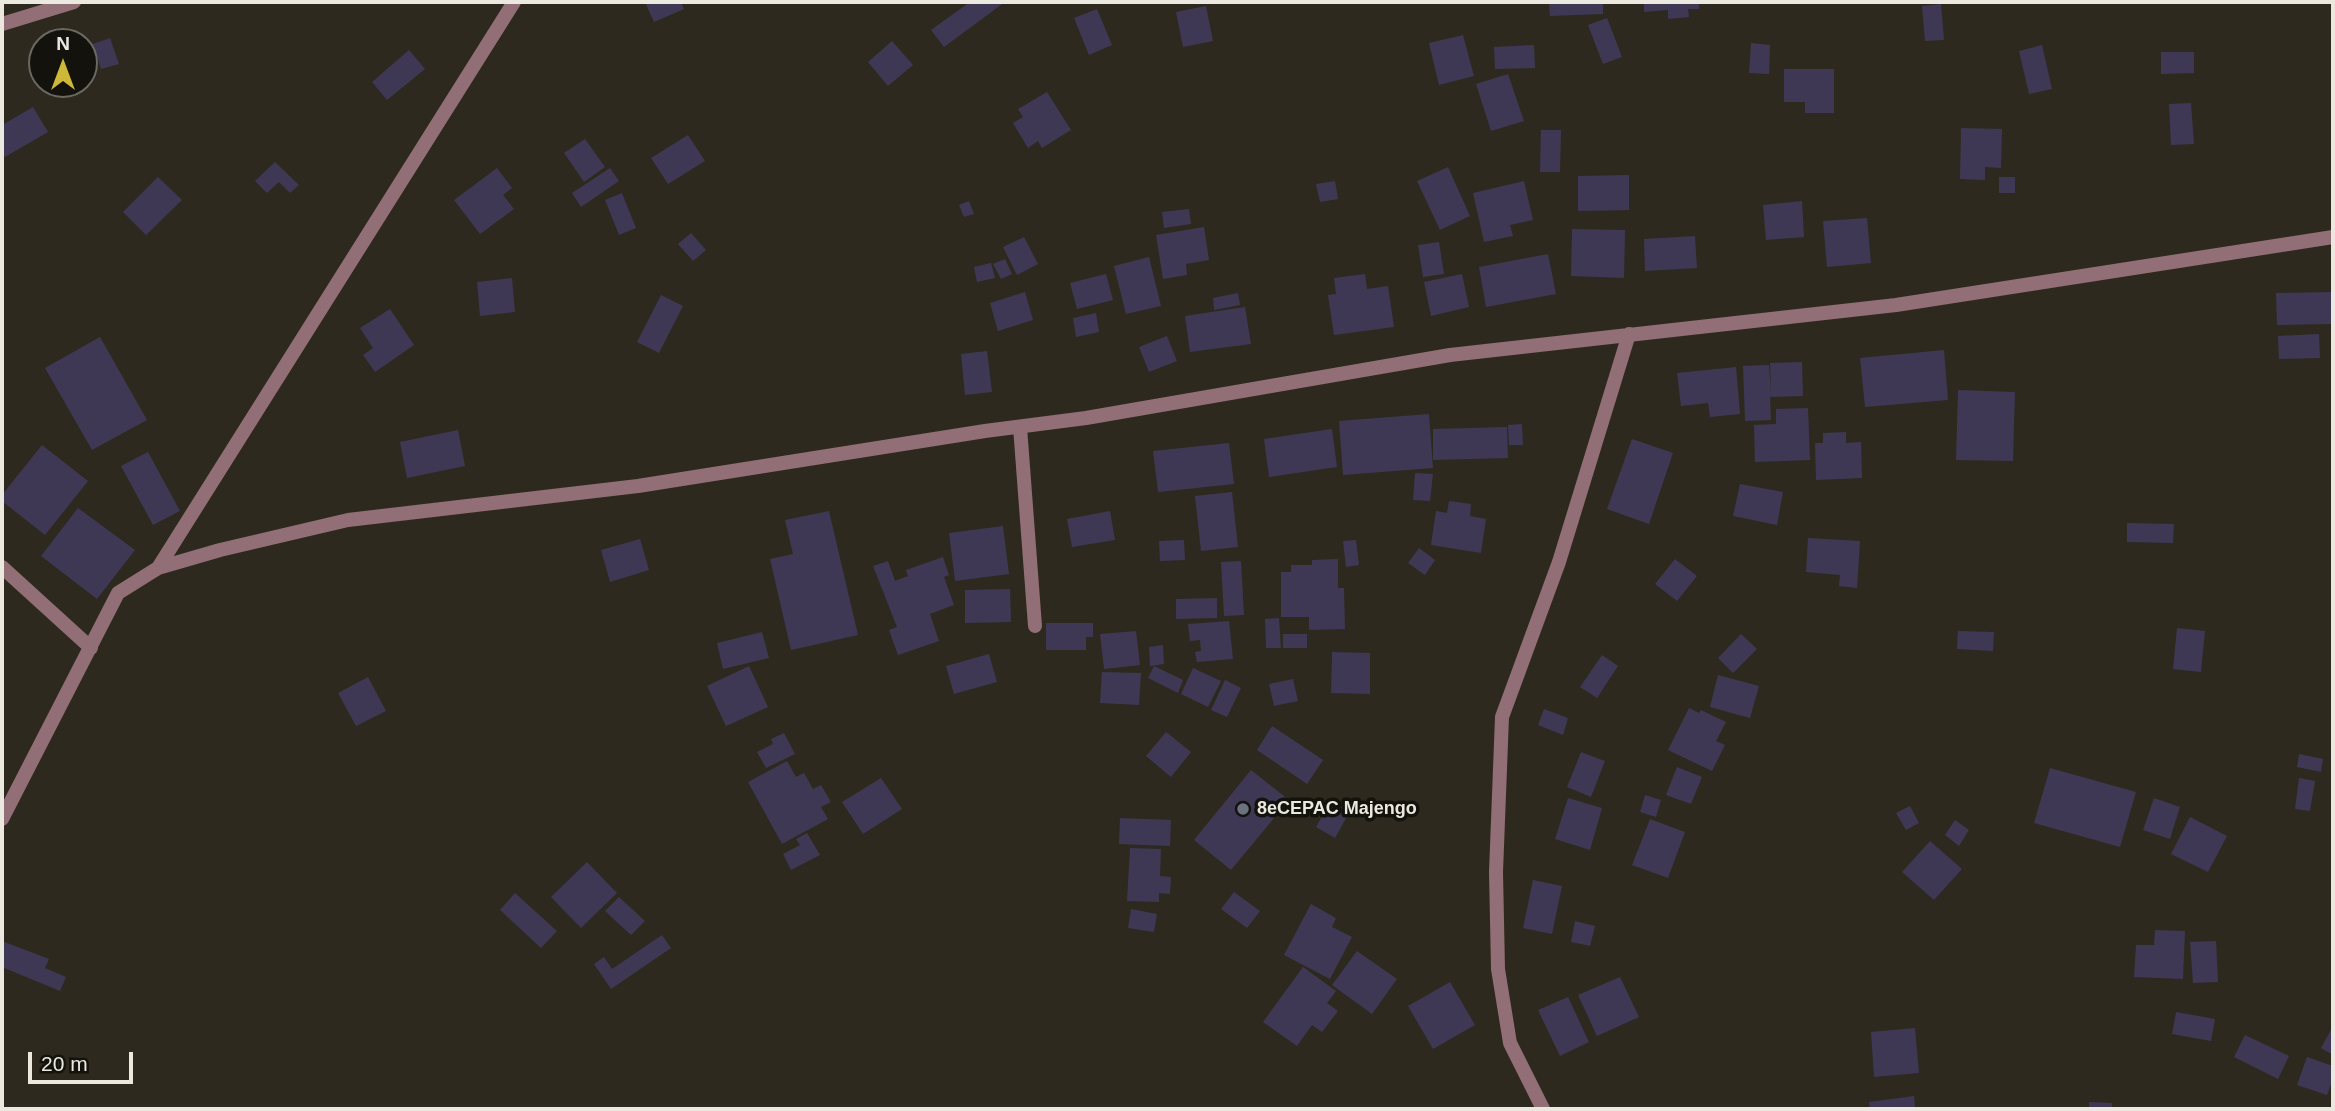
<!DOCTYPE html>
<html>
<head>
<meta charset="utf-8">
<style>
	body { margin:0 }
	#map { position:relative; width:2335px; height:1111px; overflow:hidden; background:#2e291e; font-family:Helvetica,sans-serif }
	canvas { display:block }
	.frame { position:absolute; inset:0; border:4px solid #ebe8e0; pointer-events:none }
	.north { position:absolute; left:28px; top:28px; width:70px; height:70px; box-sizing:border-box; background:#14120d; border:2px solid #6a6861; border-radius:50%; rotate:0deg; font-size:19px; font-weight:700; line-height:28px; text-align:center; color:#ebe8e0 }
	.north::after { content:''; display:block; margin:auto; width:24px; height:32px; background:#ceb838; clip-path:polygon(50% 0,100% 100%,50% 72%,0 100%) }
	.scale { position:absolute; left:28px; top:1052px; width:105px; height:32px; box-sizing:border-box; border:4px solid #ebe8e0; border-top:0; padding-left:9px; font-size:21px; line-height:24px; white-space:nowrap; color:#ebe8e0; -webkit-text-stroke:5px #14120d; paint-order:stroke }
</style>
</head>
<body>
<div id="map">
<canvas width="2335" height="1111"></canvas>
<div class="frame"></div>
<div class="north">N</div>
<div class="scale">20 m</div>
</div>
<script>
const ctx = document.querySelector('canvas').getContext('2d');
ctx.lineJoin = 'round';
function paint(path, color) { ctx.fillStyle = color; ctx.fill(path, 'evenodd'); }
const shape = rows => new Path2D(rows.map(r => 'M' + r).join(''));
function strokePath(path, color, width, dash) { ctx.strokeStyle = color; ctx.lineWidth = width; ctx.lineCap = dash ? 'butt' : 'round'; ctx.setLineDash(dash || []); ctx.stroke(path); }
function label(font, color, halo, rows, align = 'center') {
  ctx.font = font + ' Helvetica,sans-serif'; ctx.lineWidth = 7; ctx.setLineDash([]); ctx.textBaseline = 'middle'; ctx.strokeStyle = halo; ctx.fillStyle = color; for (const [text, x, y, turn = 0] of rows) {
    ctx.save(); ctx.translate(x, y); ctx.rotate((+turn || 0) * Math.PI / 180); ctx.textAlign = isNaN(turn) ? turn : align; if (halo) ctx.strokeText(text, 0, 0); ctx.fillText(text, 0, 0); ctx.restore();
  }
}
paint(shape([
	[645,2,681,2,684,9,654,22],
	[970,2,1005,2,944,47,931,30],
	[1549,2,1603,2,1603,14,1550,16],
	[1644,2,1699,2,1699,9,1688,9,1689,17,1668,19,1668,10,1644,12],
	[1941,4,1944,40,1925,41,1922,6],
	[1206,6,1213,41,1183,47,1176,12],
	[1097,9,1112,45,1089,55,1074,18],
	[1607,18,1622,57,1603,64,1588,25],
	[1463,35,1474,76,1439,85,1429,43],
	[110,38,119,64,101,69,93,44],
	[892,41,913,65,888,86,868,62],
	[1751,43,1770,45,1769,74,1749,73],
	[1534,45,1535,68,1495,69,1494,47],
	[2042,45,2052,89,2029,94,2019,51],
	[409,50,425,69,387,100,372,82],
	[2161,52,2194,52,2194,73,2161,74],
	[1784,69,1834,69,1834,113,1805,113,1805,102,1784,102],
	[1508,74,1524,121,1491,131,1476,84],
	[1047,92,1071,130,1042,148,1038,141,1028,148,1013,123,1023,117,1018,109],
	[2191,103,2194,144,2171,145,2169,104],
	[33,107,48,132,5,157,2,151,2,125],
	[1961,128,2002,129,2001,168,1985,167,1985,180,1960,179],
	[1541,130,1561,130,1560,172,1540,172],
	[688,135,705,161,668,184,651,158],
	[585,139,605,167,584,182,564,153],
	[275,162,299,185,290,193,279,182,267,193,255,181],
	[1448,167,1470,216,1440,230,1417,181],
	[497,168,512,188,503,195,514,209,480,234,454,200],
	[610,168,619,181,581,207,572,193],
	[1629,175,1629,210,1578,211,1578,176],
	[158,177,182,200,146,235,123,212],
	[1999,177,2015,177,2015,193,1999,193],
	[1335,181,1338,199,1320,202,1316,184],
	[1524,181,1533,220,1510,225,1513,236,1484,242,1473,193],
	[622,193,636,228,619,235,605,200],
	[969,201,974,214,964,217,959,205],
	[1802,201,1804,237,1766,240,1763,205],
	[1189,209,1191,224,1164,228,1162,212],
	[1867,218,1871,263,1827,267,1823,221],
	[1204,227,1209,260,1186,264,1187,275,1163,279,1156,235],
	[1572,229,1625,230,1624,278,1571,276],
	[691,233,706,250,693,261,678,244],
	[1695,236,1697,268,1645,271,1644,239],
	[1024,237,1038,264,1017,275,1003,247],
	[1439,242,1444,274,1423,277,1418,245],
	[1548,254,1556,294,1486,307,1479,267],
	[1149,257,1161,306,1126,314,1114,266],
	[1005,259,1012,274,1001,279,993,264],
	[991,263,995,278,977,282,974,267],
	[1106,274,1113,300,1077,309,1070,283],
	[1365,274,1367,289,1388,286,1394,327,1334,335,1328,295,1336,294,1334,278],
	[1462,274,1469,307,1431,316,1424,282],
	[512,278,515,312,480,316,477,282],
	[1025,292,1033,320,998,331,990,303],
	[2333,292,2333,324,2277,325,2276,293],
	[1238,293,1240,305,1214,310,1213,298],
	[661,295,683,306,659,353,637,342],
	[1245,307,1251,344,1190,352,1185,316],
	[390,309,414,345,375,372,363,355,373,348,360,328],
	[1096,313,1099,332,1076,337,1073,318],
	[2319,334,2320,358,2279,359,2278,336],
	[1167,336,1177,361,1149,372,1139,347],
	[100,337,147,420,92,450,45,368],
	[1944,350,1948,400,1865,407,1860,358],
	[987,351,992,392,965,395,961,354],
	[1802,362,1803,396,1770,397,1771,420,1745,421,1743,366,1769,365,1771,393,1770,363],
	[1736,367,1740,414,1710,417,1708,403,1681,406,1677,373],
	[1958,390,2015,392,2013,461,1956,460],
	[1808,408,1810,460,1755,462,1754,425,1776,424,1776,409],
	[1429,414,1433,468,1343,475,1339,421],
	[1522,424,1523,445,1509,445,1508,425],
	[1507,427,1508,458,1433,460,1433,429],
	[1332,429,1337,467,1269,477,1264,439],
	[458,430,465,466,407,478,400,442],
	[1846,432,1846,443,1861,442,1862,478,1816,480,1815,443,1823,443,1823,433],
	[1632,439,1673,453,1649,524,1607,509],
	[1229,443,1234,484,1158,492,1153,451],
	[42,445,88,481,45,535,2,501,2,495],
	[148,452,180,511,153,525,121,466],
	[1415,473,1433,474,1430,501,1413,500],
	[1740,484,1783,492,1777,525,1733,516],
	[1232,492,1238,547,1201,551,1195,496],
	[1449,501,1471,504,1470,516,1486,519,1481,553,1431,545,1436,511,1447,513],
	[78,508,135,550,97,599,41,556],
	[829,511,858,635,791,650,770,559,793,554,785,520],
	[1110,511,1115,540,1072,547,1067,519],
	[2127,523,2174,524,2173,543,2127,542],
	[1003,526,1009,574,955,581,949,533],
	[1808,538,1860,541,1857,588,1839,586,1840,575,1806,572],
	[640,539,649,570,610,582,601,550],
	[1184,540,1185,560,1160,561,1159,541],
	[1356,540,1359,565,1346,567,1343,541],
	[1419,548,1435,560,1425,575,1408,563],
	[943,557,949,575,944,577,954,605,930,614,939,641,898,655,889,630,897,627,873,566,888,561,895,581,908,576,906,570],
	[1338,559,1338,588,1344,588,1345,629,1309,630,1309,617,1281,617,1281,572,1291,572,1291,565,1312,565,1312,560],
	[1675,559,1697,576,1677,601,1655,584],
	[1241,561,1244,615,1224,616,1221,562],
	[1010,589,1011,622,965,623,965,590],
	[1217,598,1217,618,1176,619,1176,599],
	[1279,618,1281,648,1266,648,1265,619],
	[1229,621,1233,659,1197,662,1195,652,1201,651,1200,640,1190,641,1188,624],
	[1046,623,1093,623,1093,637,1086,637,1086,650,1046,650],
	[2177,628,2205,631,2201,672,2173,669],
	[1136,631,1140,665,1104,669,1100,634],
	[1958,631,1994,632,1993,651,1957,649],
	[762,632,769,658,723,669,717,643],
	[1283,634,1307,634,1307,648,1283,648],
	[1741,634,1757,649,1733,673,1718,658],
	[1163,645,1164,664,1150,666,1149,647],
	[1332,652,1370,653,1370,694,1331,693],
	[989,654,997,682,954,694,946,666],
	[1602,655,1618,666,1597,698,1580,687],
	[749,666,768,707,726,726,707,686],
	[1154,666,1183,680,1178,693,1148,678],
	[1193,668,1221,681,1208,707,1181,694],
	[1102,672,1141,673,1139,705,1100,703],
	[1718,675,1759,686,1750,718,1710,707],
	[368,677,386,711,356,726,338,693],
	[1293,679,1298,701,1274,706,1269,684],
	[1225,680,1241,688,1227,717,1211,710],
	[1689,708,1699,713,1701,710,1726,722,1716,741,1725,745,1712,771,1668,750],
	[1544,709,1568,718,1563,735,1538,725],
	[1272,726,1323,760,1307,784,1257,750],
	[1166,732,1191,752,1171,777,1146,756],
	[784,733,795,754,766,768,757,752,773,744,771,739],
	[1581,752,1605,761,1591,797,1567,787],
	[2299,754,2323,759,2321,772,2297,767],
	[787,761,796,777,804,773,813,789,821,785,831,802,821,807,828,819,782,844,748,782],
	[1677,767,1702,777,1691,804,1666,795],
	[2050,768,2136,792,2120,847,2034,823],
	[1251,770,1289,800,1231,870,1194,840],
	[881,778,902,809,863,834,842,802],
	[2299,778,2315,781,2310,811,2295,809],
	[1645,795,1661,800,1656,817,1640,812],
	[1568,798,1602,808,1590,850,1555,839],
	[2154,798,2180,807,2170,839,2143,830],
	[1332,799,1351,809,1335,838,1316,827],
	[1910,806,1919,823,1906,830,1896,813],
	[2190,817,2227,836,2208,872,2171,854],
	[1120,818,1171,820,1170,846,1119,844],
	[1650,819,1685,832,1668,878,1632,865],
	[1955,820,1969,830,1959,846,1945,835],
	[807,833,820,855,791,870,783,854,800,845,796,839],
	[1930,841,1962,869,1934,900,1902,872],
	[1130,848,1161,849,1160,876,1171,877,1170,894,1159,893,1159,902,1127,901],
	[587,862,617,893,581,928,551,897],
	[1533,880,1562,886,1552,934,1523,928],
	[1234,892,1260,911,1247,928,1221,909],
	[515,893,557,931,541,948,500,910],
	[619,897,645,921,631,935,605,911],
	[1311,904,1336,918,1332,927,1352,937,1330,979,1284,955],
	[1131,909,1157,914,1154,932,1128,928],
	[1575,921,1595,926,1590,946,1571,942],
	[2155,930,2185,931,2183,979,2134,977,2136,945,2154,945],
	[662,935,671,948,611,989,594,964,604,957,612,969],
	[2,941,49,959,45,968,66,977,60,991,2,967],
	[2216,941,2218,982,2193,983,2190,942],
	[1357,951,1397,979,1372,1014,1332,985],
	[1303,967,1336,991,1327,1003,1338,1011,1322,1032,1312,1025,1297,1046,1263,1022],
	[1620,977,1639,1017,1597,1036,1578,995],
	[1450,982,1475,1025,1433,1049,1408,1006],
	[1568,997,1589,1042,1560,1056,1538,1010],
	[2176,1012,2215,1019,2211,1041,2172,1034],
	[2333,1026,2333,1055,2321,1048],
	[1915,1028,1919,1073,1874,1077,1871,1032],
	[2245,1035,2289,1056,2278,1079,2234,1057],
	[2307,1057,2333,1066,2333,1079,2327,1095,2297,1085],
	[1914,1096,1915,1109,1870,1109,1869,1102],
	[2089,1102,2112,1103,2112,1109,2089,1109]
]), '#3f3854');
strokePath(shape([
	[2,24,74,2],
	[1020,427,1035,626],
	[2,567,91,648],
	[158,568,514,2],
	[2,819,118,593,158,568,220,550,348,520,638,486,985,431,1086,418,1450,355,1896,305,2333,237],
	[1543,1109,1510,1043,1498,969,1496,872,1502,717,1559,562,1629,334]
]), '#926e76', 14);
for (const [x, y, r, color] of [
	[1243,809,7,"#6b7280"]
]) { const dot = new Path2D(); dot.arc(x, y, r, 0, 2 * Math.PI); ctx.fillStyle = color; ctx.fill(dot); strokePath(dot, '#14120d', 2.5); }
label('bold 18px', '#ebe8e0', '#14120d', [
	["8eCEPAC Majengo",1257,809]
], 'left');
</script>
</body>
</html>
